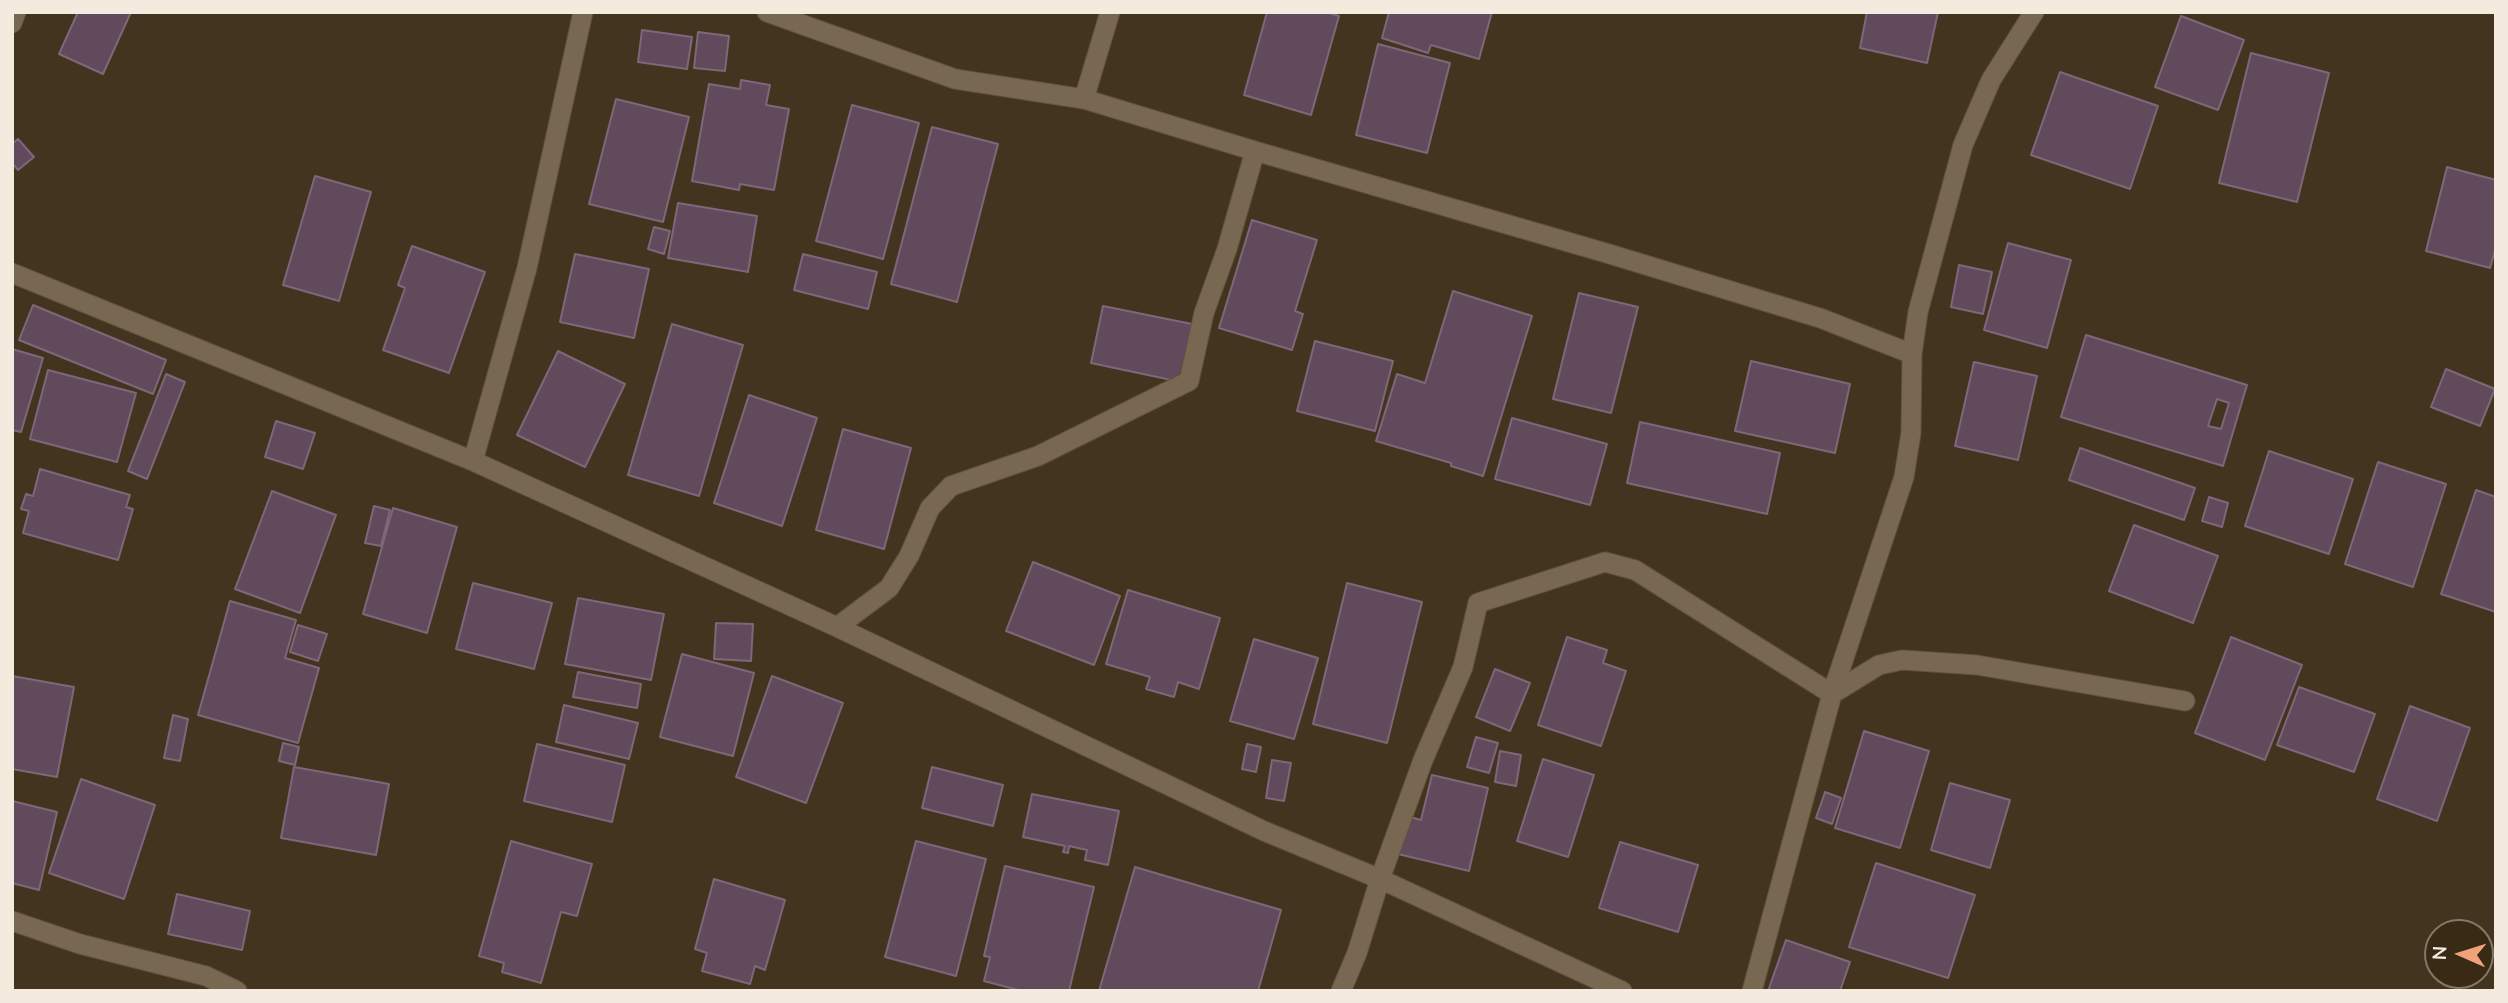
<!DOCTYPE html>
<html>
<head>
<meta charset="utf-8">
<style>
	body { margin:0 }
	#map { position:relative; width:2508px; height:1003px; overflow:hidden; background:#433420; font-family:"Nunito Sans",sans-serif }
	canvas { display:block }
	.frame { position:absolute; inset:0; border:14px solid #f4eade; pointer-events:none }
	.north { position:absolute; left:2424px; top:919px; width:70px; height:70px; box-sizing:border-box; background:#392a16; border:2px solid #847766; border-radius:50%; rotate:273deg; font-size:19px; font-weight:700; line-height:28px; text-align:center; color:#f4eade }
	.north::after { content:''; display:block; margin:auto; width:24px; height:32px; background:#f1a27b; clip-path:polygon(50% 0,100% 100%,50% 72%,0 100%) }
</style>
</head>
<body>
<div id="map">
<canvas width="2508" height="1003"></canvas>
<div class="frame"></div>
<div class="north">N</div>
</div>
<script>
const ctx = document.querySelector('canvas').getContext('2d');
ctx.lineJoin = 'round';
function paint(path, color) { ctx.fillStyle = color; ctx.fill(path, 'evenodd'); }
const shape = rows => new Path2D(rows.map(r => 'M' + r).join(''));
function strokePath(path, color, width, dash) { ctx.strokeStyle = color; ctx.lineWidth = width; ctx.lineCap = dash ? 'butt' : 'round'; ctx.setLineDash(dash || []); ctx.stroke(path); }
const building = shape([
	[78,12,131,12,103,74,59,54,78,12],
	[1267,12,1326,12,1339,16,1311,115,1244,95,1267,12],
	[1389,12,1492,12,1479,59,1431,45,1428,53,1382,38,1389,12],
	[1867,12,1938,12,1927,63,1860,48,1867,12],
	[2181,16,2244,40,2218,110,2155,87,2181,16],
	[642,30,692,37,687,69,638,62,642,30],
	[698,32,729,36,725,71,694,68,698,32],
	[1378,44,1450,63,1427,153,1356,135,1378,44],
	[2251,53,2329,73,2297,202,2219,183,2251,53],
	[2060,72,2158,106,2130,189,2031,155,2060,72],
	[741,80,770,85,766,105,789,109,774,190,740,184,739,190,692,181,709,84,740,89,741,80],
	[616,99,689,117,663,222,589,204,616,99],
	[852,105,919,123,883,259,816,241,852,105],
	[932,127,998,144,957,302,891,284,932,127],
	[18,139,34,157,18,170,12,163,12,144,18,139],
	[2447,167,2496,180,2496,247,2490,268,2426,251,2447,167],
	[315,176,371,192,339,301,283,285,315,176],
	[678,203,757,216,748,272,668,258,678,203],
	[1252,220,1317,240,1295,311,1303,314,1292,350,1219,328,1252,220],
	[654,227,670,231,664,254,648,249,654,227],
	[2008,243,2071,260,2047,348,1984,330,2008,243],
	[412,246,485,272,449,373,383,350,405,288,398,285,412,246],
	[575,254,649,269,634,338,560,322,575,254],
	[803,254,877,272,868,309,794,290,803,254],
	[1959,265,1992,272,1983,314,1951,307,1959,265],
	[1453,291,1532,316,1483,476,1451,466,1451,463,1376,441,1397,374,1425,383,1453,291],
	[1579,293,1638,307,1611,413,1553,399,1579,293],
	[33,305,166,360,153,394,19,340,33,305],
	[1103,306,1192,324,1181,382,1091,363,1103,306],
	[672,324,743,345,699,496,628,475,672,324],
	[2086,335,2247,385,2223,466,2061,417,2086,335],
	[2217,399,2229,403,2221,429,2208,426,2217,399],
	[1315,341,1393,361,1375,431,1297,411,1315,341],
	[12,349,43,358,21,432,12,430,12,349],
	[558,351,625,384,585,467,517,435,558,351],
	[1751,361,1850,384,1835,453,1735,431,1751,361],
	[1974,362,2037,376,2018,460,1955,446,1974,362],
	[2446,369,2495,389,2480,426,2431,407,2446,369],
	[48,370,136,393,117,462,30,439,48,370],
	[166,374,185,382,147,479,128,471,166,374],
	[749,395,817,418,782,526,714,503,749,395],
	[1512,418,1607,444,1590,505,1495,479,1512,418],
	[276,421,315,433,303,469,265,457,276,421],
	[1640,422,1780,453,1767,514,1627,483,1640,422],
	[843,429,911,448,884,549,816,530,843,429],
	[2080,448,2195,488,2184,520,2069,480,2080,448],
	[2269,451,2353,479,2329,554,2245,526,2269,451],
	[2378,462,2446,484,2413,587,2345,564,2378,462],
	[40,469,130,495,126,507,133,509,118,560,23,533,29,511,21,509,26,494,33,496,40,469],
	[2476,490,2496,497,2496,612,2441,594,2476,490],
	[272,491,336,515,300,613,235,589,272,491],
	[2209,497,2228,503,2222,527,2202,521,2209,497],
	[374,506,390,510,381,546,365,543,374,506],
	[393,508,457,527,427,633,363,614,393,508],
	[2134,525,2218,556,2193,623,2109,591,2134,525],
	[1033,562,1120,596,1094,665,1006,631,1033,562],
	[473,583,552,603,534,669,456,649,473,583],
	[1347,583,1422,602,1387,743,1313,724,1347,583],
	[1128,590,1220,618,1199,689,1178,682,1174,697,1146,689,1150,677,1106,664,1128,590],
	[578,598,664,614,651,680,565,664,578,598],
	[230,601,296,620,285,658,319,668,298,743,198,715,230,601],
	[716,623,753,624,751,661,714,659,716,623],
	[298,625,327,634,318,661,290,652,298,625],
	[1567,637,1607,650,1603,663,1626,671,1601,746,1538,725,1567,637],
	[2231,637,2302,665,2265,760,2195,733,2231,637],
	[1254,639,1318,658,1294,739,1230,721,1254,639],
	[682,654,754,673,733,756,660,737,682,654],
	[1495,669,1530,683,1510,731,1476,717,1495,669],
	[578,672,641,684,637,708,573,697,578,672],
	[12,676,74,687,57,777,12,769,12,676],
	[772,676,843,703,806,803,736,777,772,676],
	[2299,687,2375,714,2354,772,2277,745,2299,687],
	[564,705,638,723,629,759,556,742,564,705],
	[2410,706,2470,728,2437,821,2377,799,2410,706],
	[173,715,188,719,180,761,164,758,173,715],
	[1864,731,1929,751,1900,848,1835,828,1864,731],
	[1476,737,1498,743,1489,773,1467,767,1476,737],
	[283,743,299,747,295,765,279,761,283,743],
	[537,744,625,765,612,822,524,801,537,744],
	[1247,744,1261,747,1256,772,1242,769,1247,744],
	[1500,751,1521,755,1516,786,1495,782,1500,751],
	[1543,759,1594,775,1568,857,1517,841,1543,759],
	[1272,760,1291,763,1284,801,1266,798,1272,760],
	[294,767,389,784,376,855,281,838,294,767],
	[932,767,1003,785,993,826,922,808,932,767],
	[1432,775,1488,788,1469,871,1398,854,1407,816,1421,820,1432,775],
	[81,779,155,805,124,899,49,873,81,779],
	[1950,783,2010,800,1990,868,1931,850,1950,783],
	[1825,792,1841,798,1832,824,1816,818,1825,792],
	[1032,794,1119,811,1108,865,1085,860,1087,850,1069,846,1068,853,1063,852,1065,846,1023,837,1032,794],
	[12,801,57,812,39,890,12,883,12,801],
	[511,841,592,864,577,916,561,912,541,983,502,972,504,963,479,956,511,841],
	[916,841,986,859,956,976,885,957,916,841],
	[1620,842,1698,865,1678,932,1599,908,1620,842],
	[1876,863,1975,895,1948,978,1849,947,1876,863],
	[1005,866,1094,887,1069,991,1022,991,984,981,990,957,984,956,1005,866],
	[1135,867,1281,910,1258,991,1099,991,1135,867],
	[714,879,785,900,765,970,755,966,750,984,702,971,707,953,695,949,714,879],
	[177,894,250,911,242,950,168,934,177,894],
	[1786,940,1850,962,1840,991,1768,991,1786,940]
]);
paint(building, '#614a5b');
strokePath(building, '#7e6778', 2);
const minor = shape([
	[767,12,955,79,1084,99],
	[12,23,16,12],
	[1255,151,1606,253,1820,318,1912,354],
	[12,273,473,461,837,627,1264,831,1380,879,1622,991],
	[473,461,527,268,583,12],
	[837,627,889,588,909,556,930,508,951,486,1038,456,1189,381,1204,313,1227,249,1255,151,1084,99,1110,12],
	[12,921,80,944,206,976,237,991],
	[1341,991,1357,953,1380,879,1423,760,1463,667,1478,603,1605,562,1635,570,1832,694,1879,665,1902,660,1977,665,2185,701],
	[1752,991,1832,694,1904,477,1911,433,1912,354,1918,312,1963,145,1991,80,2034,12]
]);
strokePath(minor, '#5f523f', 21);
strokePath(minor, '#786851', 19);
</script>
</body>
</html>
